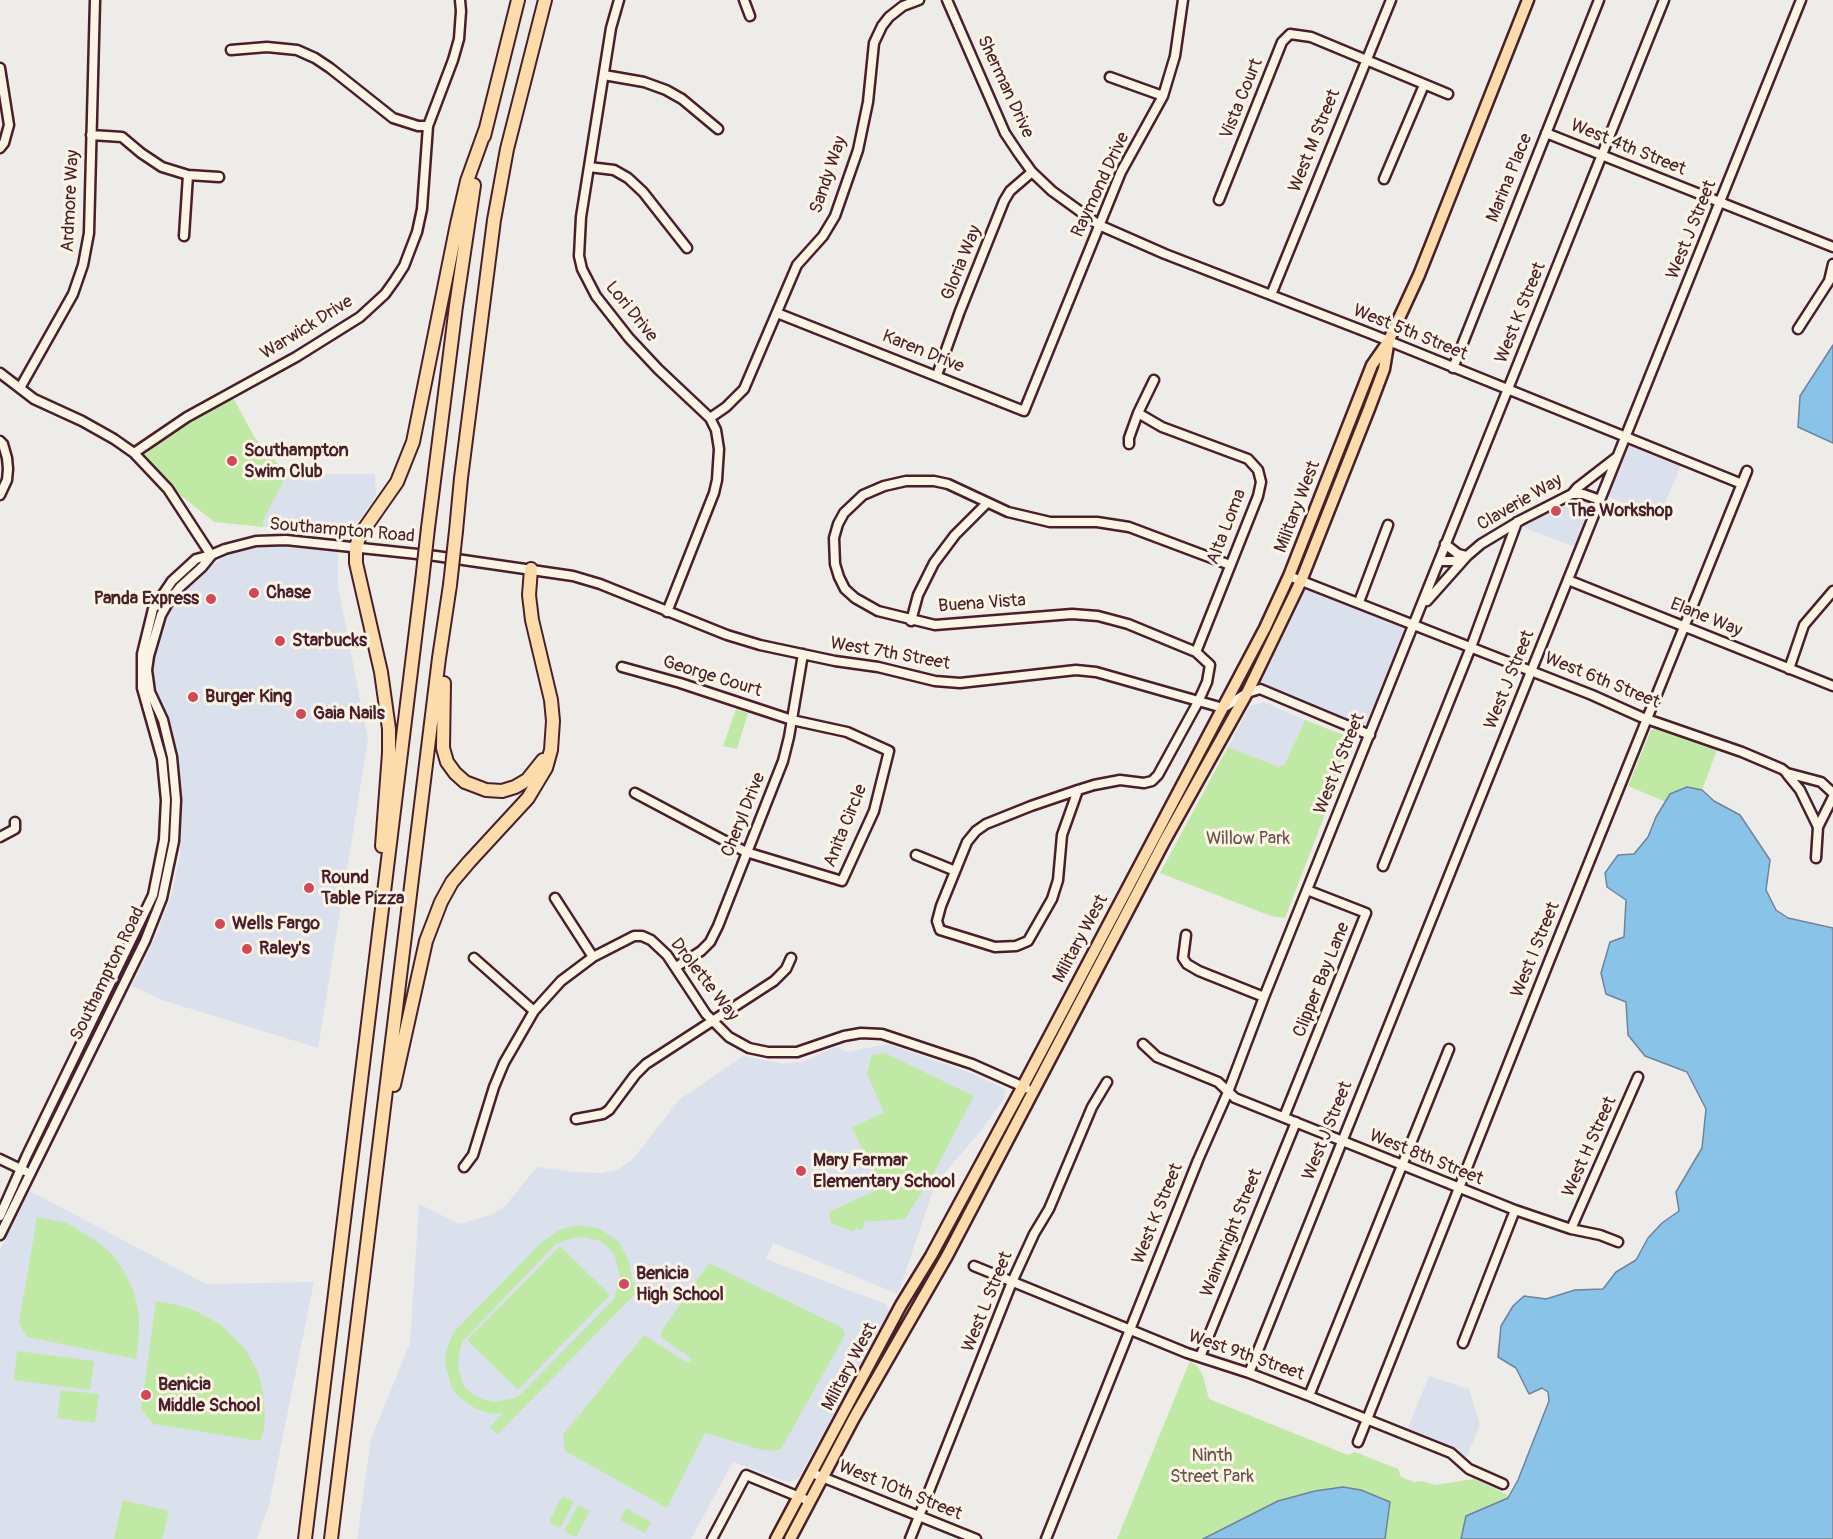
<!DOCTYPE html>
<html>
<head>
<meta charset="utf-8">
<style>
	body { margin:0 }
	canvas { display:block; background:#edece8 }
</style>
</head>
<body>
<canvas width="1833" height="1539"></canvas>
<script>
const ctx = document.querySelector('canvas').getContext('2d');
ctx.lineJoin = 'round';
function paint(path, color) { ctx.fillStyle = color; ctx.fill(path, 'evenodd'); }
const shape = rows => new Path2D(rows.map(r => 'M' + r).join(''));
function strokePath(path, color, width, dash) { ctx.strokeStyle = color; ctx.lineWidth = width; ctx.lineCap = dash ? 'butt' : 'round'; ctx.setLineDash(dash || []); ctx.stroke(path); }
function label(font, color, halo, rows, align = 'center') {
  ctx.font = font + ' Pangolin,sans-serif'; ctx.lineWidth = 6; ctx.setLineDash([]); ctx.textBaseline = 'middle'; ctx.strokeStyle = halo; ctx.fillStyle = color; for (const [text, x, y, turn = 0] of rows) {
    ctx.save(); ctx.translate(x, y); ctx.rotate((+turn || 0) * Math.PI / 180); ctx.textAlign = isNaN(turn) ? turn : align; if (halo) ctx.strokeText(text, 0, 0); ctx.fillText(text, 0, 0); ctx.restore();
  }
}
paint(shape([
	[1628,444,1681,465,1659,518,1607,496],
	[286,474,375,474,376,496,358,522,348,527,324,529,263,527,263,521],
	[1580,498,1588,500,1590,507,1575,547,1522,527],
	[278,544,338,550,338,586,368,740,318,1048,165,1001,132,986,157,933,172,893,180,856,180,802,165,716,153,678,156,645,163,621,176,597,205,569,236,550],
	[1304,588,1355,606,1405,629,1365,727,1260,682],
	[1264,702,1305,720,1285,764,1279,767,1228,747,1250,706],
	[888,1044,968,1072,1003,1088,1006,1091,1004,1099,979,1133,935,1184,898,1294,773,1243,766,1259,886,1304,890,1313,798,1479,788,1482,733,1462,691,1539,357,1539,371,1439,410,1343,419,1204,459,1224,491,1215,505,1206,537,1167,574,1172,601,1173,617,1170,632,1160,679,1100,743,1056,783,1064,805,1061,833,1048,838,1047,847,1052],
	[30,1191,206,1284,314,1282,269,1505,257,1539,0,1539,0,1250],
	[1429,1376,1469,1389,1480,1425,1466,1458,1407,1430]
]), '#dbe1ec');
paint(shape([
	[232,396,255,438,287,474,263,521,263,527,214,522,178,493,145,455,171,431],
	[736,709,748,713,737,749,723,746],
	[1305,720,1354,739,1285,918,1271,916,1160,873,1228,747,1279,767,1285,764],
	[1657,728,1717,750,1702,790,1687,787,1670,794,1666,802,1628,786,1651,730],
	[885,1053,974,1096,932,1176,905,1219,865,1222,862,1230,856,1228,854,1232,831,1223,829,1212,885,1186,880,1183,864,1148,862,1149,852,1127,884,1113,867,1073,872,1055],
	[37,1217,67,1223,98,1242,113,1255,124,1271,134,1292,139,1316,139,1334,136,1359,27,1337,19,1323],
	[578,1225,600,1229,619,1242,629,1261,632,1281,640,1289,498,1434,490,1427,503,1413,493,1414,476,1409,459,1397,452,1388,445,1364,446,1352,450,1340,455,1331,541,1243,559,1230],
	[584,1237,600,1241,609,1248,615,1257,620,1278,614,1299,522,1393,515,1398,494,1402,482,1399,472,1394,464,1386,458,1367,460,1348,464,1340,556,1244,573,1238],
	[560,1246,610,1295,518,1390,467,1340],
	[709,1263,843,1328,845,1335,781,1449,773,1451,762,1450,705,1433,667,1508,565,1451,563,1435,644,1335,688,1363,692,1359,662,1338,661,1332],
	[156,1301,177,1305,196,1311,221,1325,245,1349,258,1372,263,1393,265,1414,264,1431,260,1441,153,1424,141,1409],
	[17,1351,94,1361,90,1390,14,1380],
	[1190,1361,1198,1367,1203,1376,1209,1399,1348,1455,1355,1452,1398,1469,1401,1477,1414,1482,1422,1481,1435,1485,1474,1479,1494,1488,1509,1496,1508,1498,1462,1530,1461,1539,1385,1539,1390,1502,1343,1487,1315,1491,1278,1501,1203,1539,1117,1539],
	[61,1390,99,1394,95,1423,57,1418],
	[562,1496,574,1502,560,1528,549,1522],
	[123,1500,169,1511,162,1539,114,1539],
	[578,1505,590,1511,576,1537,564,1531],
	[626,1508,651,1522,645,1533,620,1520]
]), '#c0e9a5');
const water = shape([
	[1833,345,1833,443,1798,427,1800,396,1833,345],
	[1687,787,1702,790,1714,801,1740,815,1770,860,1766,890,1776,910,1788,918,1833,928,1833,1539,1461,1539,1466,1516,1508,1498,1518,1480,1549,1401,1548,1392,1542,1388,1529,1394,1516,1368,1498,1357,1501,1326,1513,1306,1524,1296,1546,1299,1575,1290,1603,1289,1616,1272,1636,1260,1648,1238,1662,1223,1679,1211,1676,1192,1702,1148,1706,1109,1687,1072,1645,1056,1628,1035,1626,1002,1606,994,1601,973,1610,942,1624,937,1626,900,1607,887,1605,873,1618,855,1634,854,1648,837,1656,817,1670,794,1687,787],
	[1343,1487,1361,1490,1390,1502,1385,1539,1203,1539,1278,1501,1315,1491,1343,1487]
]);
paint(water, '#89c4e8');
strokePath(water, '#70829c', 1.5);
const minor = shape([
	[619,0,611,28,581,217,579,256,582,269,596,296,629,338,658,369,710,418,716,430,719,449,717,480,714,493,667,612],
	[744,0,750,16],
	[947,0,1005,133,1019,154,1032,172,1052,191,1099,225,1165,254,1369,333,1742,484],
	[231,50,267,47,297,50,315,58,330,68,393,118,418,126,428,126],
	[0,68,9,125,4,143,0,148],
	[604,75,644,82,666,90,682,99,718,129],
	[1110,77,1163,96],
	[1546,133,1833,247],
	[91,135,122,137,141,153,162,167,188,175,219,177],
	[589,167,614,170,628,178,643,192,687,248],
	[1384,179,1424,85],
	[1219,200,1282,42,1290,34,1311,37,1448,94],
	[184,236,188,175],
	[1271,295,1391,0],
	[777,313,1024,411,1121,172,1163,96,1175,56,1183,0],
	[1798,329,1829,281,1833,264],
	[1453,368,1599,0],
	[0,373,34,399,82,421,114,439,134,453,168,489,211,555],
	[937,375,960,311,1004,201,1010,191,1032,172],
	[20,388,73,294,83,265,89,233,95,0],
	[1138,413,1162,427,1248,459,1258,470,1261,482,1258,496,1196,652],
	[710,418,726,407,744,389,797,265,823,236,835,216,858,150,868,102,874,43,882,26,889,17,903,6,919,0],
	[0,441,3,444,7,458,8,469,7,480,0,495],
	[1129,444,1129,438,1138,413,1154,380],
	[134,453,187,417,296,357,360,317,385,294,395,280,404,266,417,232,422,209,428,126,453,60,459,39,461,11,460,0],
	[1572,494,1583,494,1600,500],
	[1445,544,1458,554,1466,556],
	[1439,561,1454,561,1463,557],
	[1289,576,1592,695,1641,717,1742,752,1782,769,1787,773,1821,782,1833,793],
	[1568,580,1833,686],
	[1427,601,1467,556,1481,544,1521,520,1572,494,1577,488,1617,457],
	[1359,602,1388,525],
	[911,621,918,595,934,563,955,535,987,503],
	[622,667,680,683,792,720,847,732,889,751,874,811,842,881,746,852,635,793],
	[1789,669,1804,625,1833,591],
	[1787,774,1800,790,1818,827],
	[1078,790,1062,835,1058,880,1052,899,1028,941,1016,946,995,947,940,930,937,921,941,906,967,842,976,831,986,824,1031,806,1078,790,1094,785,1120,780,1144,783,1152,781,1158,775,1198,702,1207,682,1210,665,1196,652,1128,624,1098,616,1072,614,935,625,878,611,855,598,845,589,839,577,835,564,834,538,838,524,844,513,863,495,884,486,906,481,934,481,948,484,1008,512,1050,522,1097,522,1129,527,1230,565],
	[0,837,15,829,15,822],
	[916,855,953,870],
	[1816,858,1818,827,1833,797],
	[1383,866,1471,647,1517,522],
	[555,898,593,957],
	[1186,935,1183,958,1187,964,1199,971,1264,997],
	[474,958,534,1011],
	[676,967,701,951,710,942,718,926,783,761,789,737,803,654],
	[1143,1044,1157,1057,1218,1082,1235,1098,1515,1210,1571,1229,1600,1235,1618,1242],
	[1284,1117,1366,913,1307,890],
	[576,1119,603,1114,609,1110,635,1075,646,1064,774,981,786,969,791,958],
	[0,1159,25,1171],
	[464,1167,473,1155,494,1087,504,1063,534,1011,561,981,593,957,634,936,642,936,651,940,667,955,706,1014,729,1037,749,1048,768,1052,797,1052,844,1036,861,1033,882,1034,972,1064,1026,1088],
	[0,1216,27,1155,153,895,164,840,166,800,162,759,142,688,142,654,153,609,172,581,196,559,211,555,225,549,256,541,286,540,436,556,573,576,600,584,727,635,760,645,835,661,878,667,935,681,960,683,1076,670,1096,672,1223,708,1247,693,1260,689,1370,735],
	[1571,1229,1638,1077],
	[0,1235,145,941,162,898,174,841,176,800,172,757,163,720,150,692,147,670,149,656,161,615,169,601,180,587,202,567,211,556],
	[974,1266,1187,1353,1249,1373,1309,1396,1451,1453,1469,1469,1503,1484],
	[1463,1343,1515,1210],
	[1200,1357,1296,1122],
	[1249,1373,1801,0],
	[1309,1396,1449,1049],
	[1358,1442,1548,964,1747,471],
	[812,1473,976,1539],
	[712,1539,746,1475,809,1501],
	[910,1539,1012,1282,1034,1234,1049,1209,1092,1107,1107,1082],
	[1046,1539,1198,1160,1228,1092,1264,997,1664,0]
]);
const major = shape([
	[776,1539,901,1305,931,1256,1023,1086,1265,628,1289,576,1372,365,1388,342,1419,275,1528,0],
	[790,1539,854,1418,947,1256,1165,840,1247,693,1301,581,1369,409,1384,369,1388,345]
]);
const highway = shape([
	[484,136,518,0],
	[428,528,456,306,474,185],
	[456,531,461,478,494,220,507,149,545,0],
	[444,683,443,748,447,762,455,773,465,782,486,790,502,791,515,787,527,780,543,760],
	[382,846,389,753,389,729,381,672,356,563,356,547,360,535,397,482,413,442,457,224,467,181,486,128],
	[394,1085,426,941,441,902,452,882,469,862,528,798,546,768,551,750,553,721,551,700,532,620,529,595,531,569],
	[305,1539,422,581],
	[331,1539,439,658,450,585]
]);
strokePath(minor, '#4a1f2b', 13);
strokePath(major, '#4a1f2b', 15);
strokePath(highway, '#4a1f2b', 16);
strokePath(minor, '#fcf5e5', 8);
strokePath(major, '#fddcac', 10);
strokePath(highway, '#fddcac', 12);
const highwayBridge = shape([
	[422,581,428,528],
	[450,585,456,531]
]);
strokePath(highwayBridge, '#4a1f2b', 16, []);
strokePath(highwayBridge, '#fddcac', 12);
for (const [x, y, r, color] of [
	[232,461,6,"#d1495b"],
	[1556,511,6,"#d1495b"],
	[254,593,6,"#d1495b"],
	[211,599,6,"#d1495b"],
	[280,641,6,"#d1495b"],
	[193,697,6,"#d1495b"],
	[301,714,6,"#d1495b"],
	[309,888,6,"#d1495b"],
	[220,924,6,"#d1495b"],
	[247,949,6,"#d1495b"],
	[801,1171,6,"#d1495b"],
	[624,1284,6,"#d1495b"],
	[146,1395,6,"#d1495b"]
]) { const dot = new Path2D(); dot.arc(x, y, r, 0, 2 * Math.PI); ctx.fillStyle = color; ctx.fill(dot); strokePath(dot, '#fcf5e5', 2); }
label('18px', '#4a1f2b', '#fcf5e5', [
	["Sherman Drive",1005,87,65],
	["Vista Court",1242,99,-68],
	["West M Street",1315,141,-68],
	["West 4th Street",1628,148,22],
	["Sandy Way",829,175,-71],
	["Marina Place",1510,178,-68],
	["Raymond Drive",1101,185,-65],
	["Ardmore Way",71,201,-87],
	["West J Street",1692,230,-68],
	["Gloria Way",962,263,-68],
	["Lori Drive",631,312,51],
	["West K Street",1521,313,-68],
	["Warwick Drive",307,328,-32],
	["West 5th Street",1410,333,22],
	["Karen Drive",923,352,22],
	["Claverie Way",1520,503,-30],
	["Military West",1298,507,-69],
	["Alta Loma",1227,527,-69],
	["Southampton Road",342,531,5],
	["Buena Vista",982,604,-4],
	["Elane Way",1706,618,22],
	["West 7th Street",890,654,10],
	["George Court",712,677,17],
	["West J Street",1510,680,-68],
	["West 6th Street",1602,681,22],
	["West K Street",1340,764,-68],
	["Cheryl Drive",744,815,-68],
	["Anita Circle",846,826,-68],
	["Military West",1081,939,-62],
	["West I Street",1536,950,-68],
	["Southampton Road",108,974,-64],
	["Drolette Way",704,980,52],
	["Clipper Bay Lane",1322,980,-68],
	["West J Street",1328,1131,-68],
	["West H Street",1590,1147,-66],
	["West 8th Street",1426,1158,22],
	["West K Street",1158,1214,-68],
	["Wainwright Street",1232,1233,-68],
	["West L Street",988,1302,-68],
	["West 9th Street",1246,1356,19],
	["Military West",850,1367,-62],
	["West 10th Street",900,1491,22]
]);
label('bold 18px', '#4a1f2b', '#fcf5e5', [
	["Southampton",244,451],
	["Swim Club",244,472],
	["The Workshop",1568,511],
	["Chase",266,593],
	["Panda Express",199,599,"right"],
	["Starbucks",292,641],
	["Burger King",205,697],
	["Gaia Nails",313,714],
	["Round",321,878],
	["Table Pizza",321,899],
	["Wells Fargo",232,924],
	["Raley's",259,949],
	["Mary Farmar",813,1161],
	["Elementary School",813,1182],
	["Benicia",636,1274],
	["High School",636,1295],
	["Benicia",158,1385],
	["Middle School",158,1406]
], 'left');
label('18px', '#68524a', '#fcf5e5', [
	["Willow Park",1248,839],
	["Ninth",1212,1456],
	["Street Park",1212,1477]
]);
</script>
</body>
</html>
